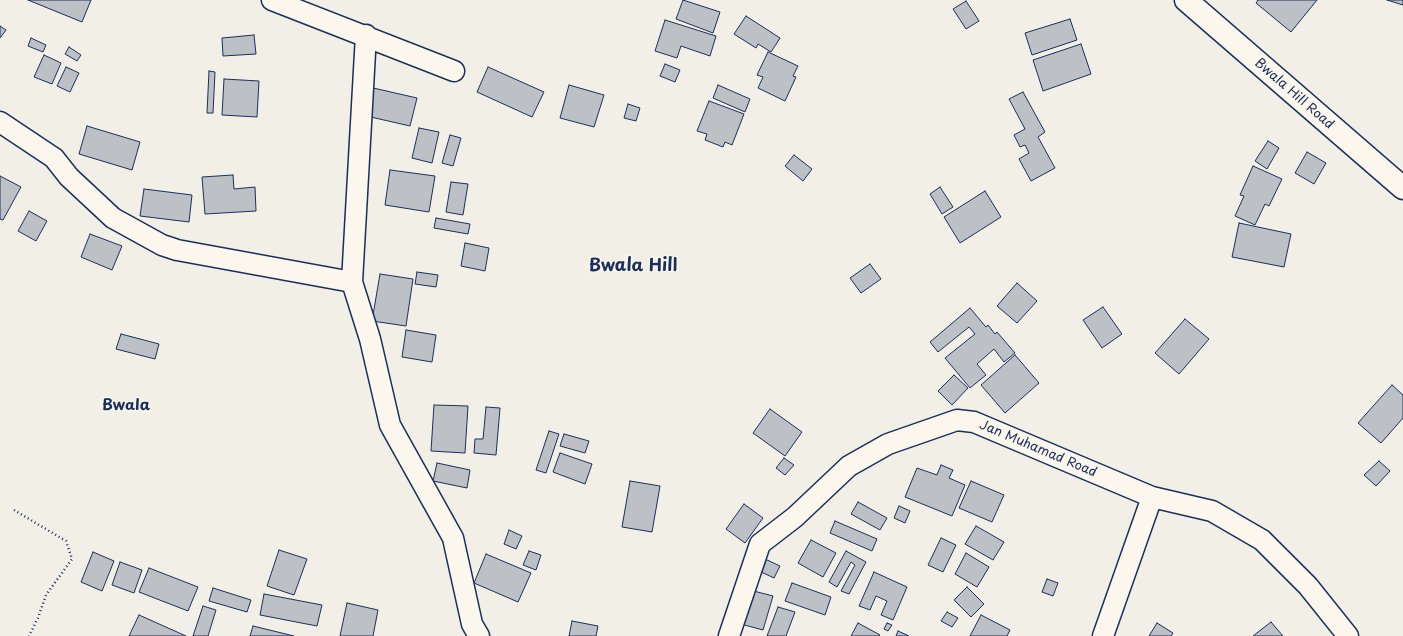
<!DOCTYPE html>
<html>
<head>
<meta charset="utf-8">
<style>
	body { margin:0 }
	canvas { display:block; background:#f2efe6 }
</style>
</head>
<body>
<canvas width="1403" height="636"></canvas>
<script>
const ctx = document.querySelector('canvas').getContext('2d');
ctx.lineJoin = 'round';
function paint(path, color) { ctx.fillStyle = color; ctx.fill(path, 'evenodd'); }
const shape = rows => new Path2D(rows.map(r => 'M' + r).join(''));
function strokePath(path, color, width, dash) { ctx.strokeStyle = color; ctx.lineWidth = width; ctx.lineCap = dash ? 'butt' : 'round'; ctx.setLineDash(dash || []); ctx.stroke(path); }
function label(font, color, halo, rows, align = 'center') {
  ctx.font = font + ' "Playpen Sans",sans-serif'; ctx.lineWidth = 3; ctx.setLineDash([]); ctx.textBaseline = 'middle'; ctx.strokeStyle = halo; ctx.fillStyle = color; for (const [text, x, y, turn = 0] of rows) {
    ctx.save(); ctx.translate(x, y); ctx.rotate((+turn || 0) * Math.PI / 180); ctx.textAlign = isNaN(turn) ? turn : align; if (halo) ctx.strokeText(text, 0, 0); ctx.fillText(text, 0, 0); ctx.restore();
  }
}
const building = shape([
	[28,0,91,0,82,22,28,0],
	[683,0,720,12,713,33,676,19,683,0],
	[1258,0,1317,0,1291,32,1256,3,1258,0],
	[1387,0,1403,0,1403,5,1387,0],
	[966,1,979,21,966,29,953,9,966,1],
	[746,16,780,38,771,52,758,44,756,48,734,34,746,16],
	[1070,19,1077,40,1032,55,1025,33,1070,19],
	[665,20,716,36,710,56,681,46,677,58,655,51,665,20],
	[0,26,6,30,0,38,0,26],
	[254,35,256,54,223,56,222,38,254,35],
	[31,38,46,45,43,52,28,46,31,38],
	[1081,44,1091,74,1043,91,1033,60,1081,44],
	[69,47,81,55,77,61,65,54,69,47],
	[768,52,798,66,793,76,796,77,785,101,758,88,763,77,757,75,768,52],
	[44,55,61,63,52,84,34,77,44,55],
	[665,64,680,70,675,82,660,76,665,64],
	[66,67,79,73,70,92,57,86,66,67],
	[488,67,544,92,532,117,477,92,488,67],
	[209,71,215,72,213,113,207,113,209,71],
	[224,79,259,81,257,117,222,115,224,79],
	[569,85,604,95,594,127,560,118,569,85],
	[718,85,750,99,745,112,713,98,718,85],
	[369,87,417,98,410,126,362,115,369,87],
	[1023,92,1045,132,1038,137,1055,168,1031,181,1019,159,1029,153,1025,145,1020,147,1014,135,1025,129,1009,99,1023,92],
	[709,101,744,114,732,145,725,142,723,147,705,140,707,134,697,131,709,101],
	[628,104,640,108,636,121,624,118,628,104],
	[87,126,140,142,132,170,79,154,87,126],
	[419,128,439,132,432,163,412,158,419,128],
	[450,135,461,138,453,166,442,163,450,135],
	[1268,141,1279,148,1267,169,1255,161,1268,141],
	[1307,152,1326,163,1314,184,1295,173,1307,152],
	[794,155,812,169,803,181,785,166,794,155],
	[1253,166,1282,179,1269,206,1265,204,1255,225,1235,216,1244,196,1240,195,1253,166],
	[390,170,435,176,429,212,385,205,390,170],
	[233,175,234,189,255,187,256,211,205,214,202,177,233,175],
	[0,176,21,187,3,220,0,219,0,176],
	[451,182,468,184,463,215,446,212,451,182],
	[940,187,953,207,942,214,930,194,940,187],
	[144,189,192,195,189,222,140,216,144,189],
	[985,191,1001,217,960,243,944,217,985,191],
	[29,211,47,221,36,241,18,231,29,211],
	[436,218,470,224,468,234,434,228,436,218],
	[1239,223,1291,234,1284,267,1232,257,1239,223],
	[90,234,122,246,112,270,81,257,90,234],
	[465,243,489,248,485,271,461,266,465,243],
	[870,264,881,279,861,293,850,278,870,264],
	[417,272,438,275,436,287,415,284,417,272],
	[380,274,413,279,406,326,372,321,380,274],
	[1017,283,1037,301,1017,323,997,306,1017,283],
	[1103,307,1122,334,1102,348,1083,320,1103,307],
	[970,308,986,327,988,325,995,334,997,332,1015,353,1004,362,994,349,977,364,986,375,970,388,945,358,975,334,969,327,938,352,930,342,970,308],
	[1185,319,1209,339,1179,374,1155,353,1185,319],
	[406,330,436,335,432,362,402,357,406,330],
	[121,334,159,344,155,359,116,349,121,334],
	[1015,355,1039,383,1005,413,981,385,1015,355],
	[954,375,968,388,952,405,938,391,954,375],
	[1392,385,1403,395,1403,418,1381,443,1358,423,1392,385],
	[434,405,468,406,465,453,431,451,434,405],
	[486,407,500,408,496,455,474,453,475,439,483,439,486,407],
	[770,409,802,432,785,456,753,433,770,409],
	[549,431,559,434,546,473,536,470,549,431],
	[564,434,589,441,585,453,560,446,564,434],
	[560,453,592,464,585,484,553,472,560,453],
	[784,458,794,465,785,475,776,468,784,458],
	[1379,461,1390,471,1376,486,1364,475,1379,461],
	[437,463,470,470,467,488,433,481,437,463],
	[941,465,953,470,949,478,965,485,952,516,905,497,917,468,937,475,941,465],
	[630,481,660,486,652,532,622,527,630,481],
	[971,481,1004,495,992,522,959,508,971,481],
	[858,502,887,518,880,530,851,514,858,502],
	[744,504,763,518,745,543,726,529,744,504],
	[899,506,910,511,905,523,894,518,899,506],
	[835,521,877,539,872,551,830,533,835,521],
	[976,526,1004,542,993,560,965,544,976,526],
	[509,530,522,536,516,549,504,544,509,530],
	[941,538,956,545,943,572,928,565,941,538],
	[811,540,836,553,823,577,798,563,811,540],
	[279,550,307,559,294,595,267,586,279,550],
	[529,551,541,555,536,570,523,565,529,551],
	[846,551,866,562,849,594,841,591,855,565,851,562,837,587,829,582,846,551],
	[93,552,114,561,102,591,81,582,93,552],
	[966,553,989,567,977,587,955,574,966,553],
	[486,554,531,573,518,602,474,583,486,554],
	[765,559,780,566,774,578,759,571,765,559],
	[120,562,142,570,134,593,112,585,120,562],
	[149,568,198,587,188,611,139,592,149,568],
	[874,572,907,587,893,620,881,615,887,601,876,596,870,610,859,606,874,572],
	[1047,579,1058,583,1053,596,1042,592,1047,579],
	[792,583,831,597,825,615,785,601,792,583],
	[967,587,984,604,971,617,954,600,967,587],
	[213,588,251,600,247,612,209,601,213,588],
	[746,589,773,596,763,630,737,623,746,589],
	[264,594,322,605,317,626,260,615,264,594],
	[347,603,378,610,373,636,340,636,347,603],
	[203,606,216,610,208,636,193,636,203,606],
	[778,607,795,612,786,636,767,636,778,607],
	[947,612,958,618,952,627,941,621,947,612],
	[139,615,186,636,129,636,139,615],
	[981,615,1010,630,1007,636,970,636,981,615],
	[572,621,598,626,596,636,569,636,572,621],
	[1271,622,1283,636,1253,636,1271,622],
	[858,623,880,635,879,636,851,636,858,623],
	[887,623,892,625,888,631,884,629,887,623],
	[1157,623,1173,633,1171,636,1149,636,1157,623],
	[253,626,294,636,250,636,253,626],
	[898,631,909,636,896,636,898,631]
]);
paint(building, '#bdc0c4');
strokePath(building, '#1b2f5e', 1);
const street = shape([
	[272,0,454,71],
	[366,35,352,282,370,339,390,425,453,538,472,624,479,636],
	[0,122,54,158,69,177,113,218,162,245,177,250,352,282],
	[729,636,760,544,795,517,849,466,888,444,957,420,974,422,1152,497,1212,511,1262,540,1308,586,1348,636],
	[1103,636,1152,497]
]);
const secondary = shape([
	[1186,0,1403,188]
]);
strokePath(street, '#1b2f5e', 23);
strokePath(secondary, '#1b2f5e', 25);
strokePath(shape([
	[14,510,66,541,72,559,46,595,38,618,29,636]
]), '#1b2f5e', 2.5, [1, 3]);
strokePath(street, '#fbf7ec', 20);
strokePath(secondary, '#fbf7ec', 22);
label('13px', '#1b2f5e', '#fbf7ec', [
	["Bwala Hill Road",1294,94,41],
	["Jan Muhamad Road",1038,449,23]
]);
label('bold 15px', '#1b2f5e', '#fbf7ec', [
	["Bwala",126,406]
]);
label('bold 17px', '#1b2f5e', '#fbf7ec', [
	["Bwala Hill",633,266]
]);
</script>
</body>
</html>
